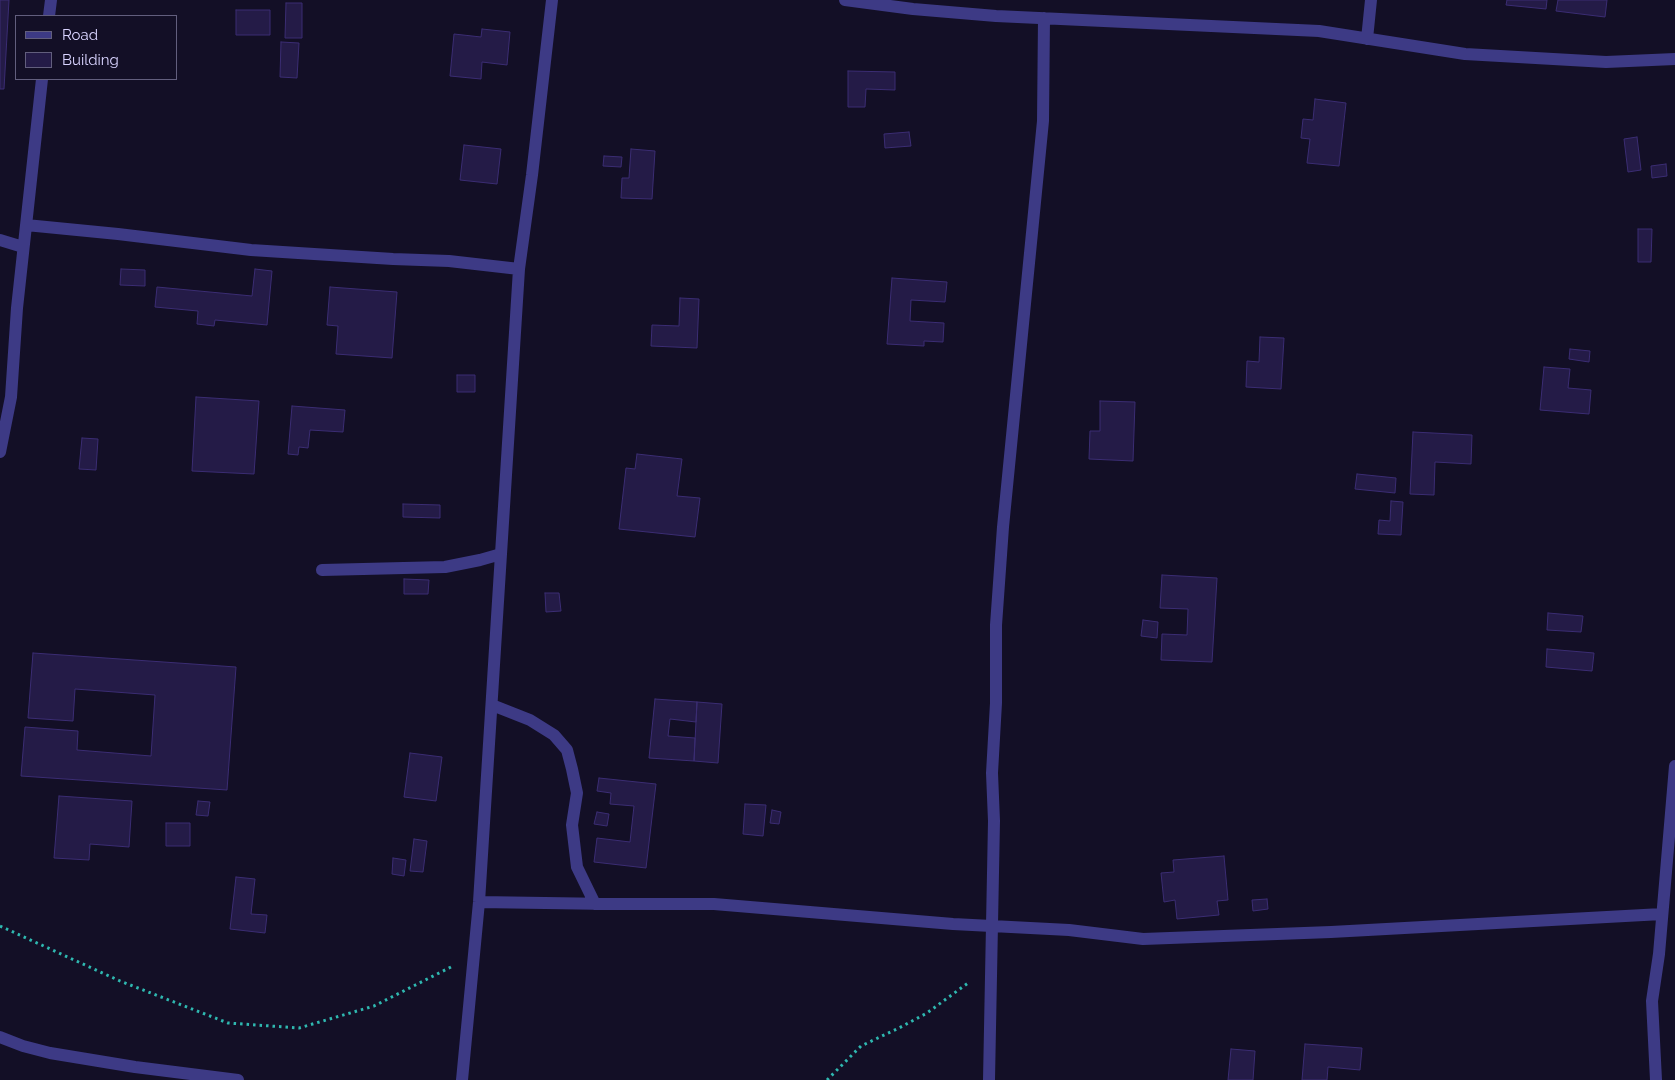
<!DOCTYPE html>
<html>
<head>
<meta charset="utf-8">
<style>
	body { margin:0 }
	#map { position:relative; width:1675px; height:1080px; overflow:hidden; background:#130f26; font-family:Raleway,sans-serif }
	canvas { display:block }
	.legend { position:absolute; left:15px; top:15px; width:162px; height:65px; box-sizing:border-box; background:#130f26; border:1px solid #625e7d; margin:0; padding:6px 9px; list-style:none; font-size:15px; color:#d9d4ff }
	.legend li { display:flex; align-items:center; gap:10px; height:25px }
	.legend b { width:25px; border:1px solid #625e7d }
</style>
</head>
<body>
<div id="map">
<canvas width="1675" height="1080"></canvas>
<ul class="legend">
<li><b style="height:6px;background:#3d3a85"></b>Road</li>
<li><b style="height:14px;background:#241b47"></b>Building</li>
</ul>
</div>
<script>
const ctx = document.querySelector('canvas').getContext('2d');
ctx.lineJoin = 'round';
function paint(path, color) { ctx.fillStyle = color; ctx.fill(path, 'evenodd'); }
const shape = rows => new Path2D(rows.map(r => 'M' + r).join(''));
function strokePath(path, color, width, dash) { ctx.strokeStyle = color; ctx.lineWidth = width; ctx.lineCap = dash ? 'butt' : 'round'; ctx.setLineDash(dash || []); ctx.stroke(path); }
const building = shape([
	[0,0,9,0,4,89,0,89,0,0],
	[1507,0,1547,0,1546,9,1506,5,1507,0],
	[1558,0,1607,0,1605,17,1556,11,1558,0],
	[286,3,302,3,302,38,285,38,286,3],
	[236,10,270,10,270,35,236,35,236,10],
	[482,29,510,32,507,65,482,62,481,79,450,76,454,34,481,37,482,29],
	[281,42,299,43,297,78,280,77,281,42],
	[848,71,895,72,895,90,866,89,865,107,848,107,848,71],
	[1315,99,1346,103,1339,166,1307,163,1310,139,1301,138,1303,119,1313,120,1315,99],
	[909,132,911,146,885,148,884,134,909,132],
	[1637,137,1641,170,1628,172,1624,139,1637,137],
	[464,145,501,149,497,184,460,180,464,145],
	[631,149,655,151,652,199,621,198,622,178,629,178,631,149],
	[604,156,622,157,621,167,603,166,604,156],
	[1666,164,1667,176,1652,178,1651,166,1666,164],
	[1638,229,1652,229,1651,262,1638,262,1638,229],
	[121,269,145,270,145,286,120,285,121,269],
	[255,269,272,271,267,325,215,320,214,326,197,324,198,311,155,307,157,287,252,296,255,269],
	[892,278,947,282,945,302,911,300,910,321,944,323,943,342,924,341,924,346,887,344,892,278],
	[330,287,397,292,392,358,336,354,338,326,327,325,330,287],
	[680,298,699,299,697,348,651,346,652,325,679,326,680,298],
	[1260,337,1284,338,1281,389,1246,387,1247,361,1259,362,1260,337],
	[1570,349,1590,351,1589,362,1569,359,1570,349],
	[1544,367,1570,369,1568,388,1591,390,1589,414,1540,410,1544,367],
	[457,375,475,375,475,392,457,392,457,375],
	[196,397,259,401,254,474,192,471,196,397],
	[1100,401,1135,402,1133,461,1089,459,1090,431,1100,431,1100,401],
	[292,406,345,410,343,432,310,430,308,448,299,447,298,455,288,454,292,406],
	[1413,432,1472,435,1471,464,1435,462,1434,495,1410,494,1413,432],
	[82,438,98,439,96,470,79,469,82,438],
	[637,454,682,459,677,496,700,498,695,537,619,529,626,468,635,469,637,454],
	[1357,474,1396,478,1395,493,1355,489,1357,474],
	[1391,501,1403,502,1401,535,1378,534,1379,520,1390,521,1391,501],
	[403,504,440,505,440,518,403,517,403,504],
	[1162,575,1217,578,1212,662,1161,660,1162,634,1187,635,1188,609,1160,608,1162,575],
	[404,579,429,580,428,594,404,594,404,579],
	[545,593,559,593,561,611,546,612,545,593],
	[1548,613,1583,616,1581,632,1547,630,1548,613],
	[1143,620,1158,622,1157,638,1141,636,1143,620],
	[1547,649,1594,653,1592,671,1546,667,1547,649],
	[33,653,236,667,227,790,21,776,25,727,78,731,77,750,151,756,155,695,75,689,73,721,28,718,33,653],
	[655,699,697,702,696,722,670,719,668,736,695,738,694,761,649,758,655,699],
	[697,702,722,704,718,763,694,761,697,702],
	[410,753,442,757,436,801,404,797,410,753],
	[599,778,656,784,646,868,594,862,597,838,630,842,634,806,610,804,611,793,597,791,599,778],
	[59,796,132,801,129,847,90,844,89,860,54,858,59,796],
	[198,801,210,802,208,816,196,815,198,801],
	[745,804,766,805,763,836,743,834,745,804],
	[772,810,781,812,779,824,770,823,772,810],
	[597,812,609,814,607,826,594,824,597,812],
	[166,823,190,823,190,846,166,846,166,823],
	[414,839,427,841,423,872,410,871,414,839],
	[1224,856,1228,900,1217,901,1219,915,1177,919,1175,900,1164,902,1161,873,1174,872,1173,860,1224,856],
	[393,858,406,860,404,876,392,874,393,858],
	[236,877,255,879,251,914,267,915,265,933,230,929,236,877],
	[1267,899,1268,909,1253,911,1252,900,1267,899],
	[1305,1044,1362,1048,1360,1070,1328,1067,1327,1080,1302,1080,1305,1044],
	[1231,1049,1255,1051,1253,1080,1228,1080,1231,1049]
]);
paint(building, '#241b47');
strokePath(building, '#3b2d73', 1);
strokePath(shape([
	[0,926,120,981,228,1023,299,1028,374,1006,451,967],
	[827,1080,861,1046,899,1028,927,1013,968,983]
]), '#2fb8b0', 3, [2.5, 4]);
strokePath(shape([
	[845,0,913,9,996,16,1319,31,1465,54,1606,62,1675,59],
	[49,16,51,0],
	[1367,39,1371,0],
	[26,225,118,234,251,250,393,259,449,261,519,269],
	[0,240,23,247],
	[0,452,11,397,17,308,42,79],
	[322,570,445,567,480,560,501,554],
	[492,705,530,720,554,735,567,750,572,769,577,793,572,825,577,867,595,904],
	[479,902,611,904,714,904,953,924,1069,930,1143,939,1331,932,1662,914],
	[0,1037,23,1046,50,1053,135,1067,238,1080],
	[462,1080,479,902,519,269,532,175,552,0],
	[989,1080,994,821,992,773,996,703,996,625,1003,527,1043,121,1044,18],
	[1656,1080,1652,1001,1659,954,1675,766]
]), '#3d3a85', 12);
</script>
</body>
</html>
